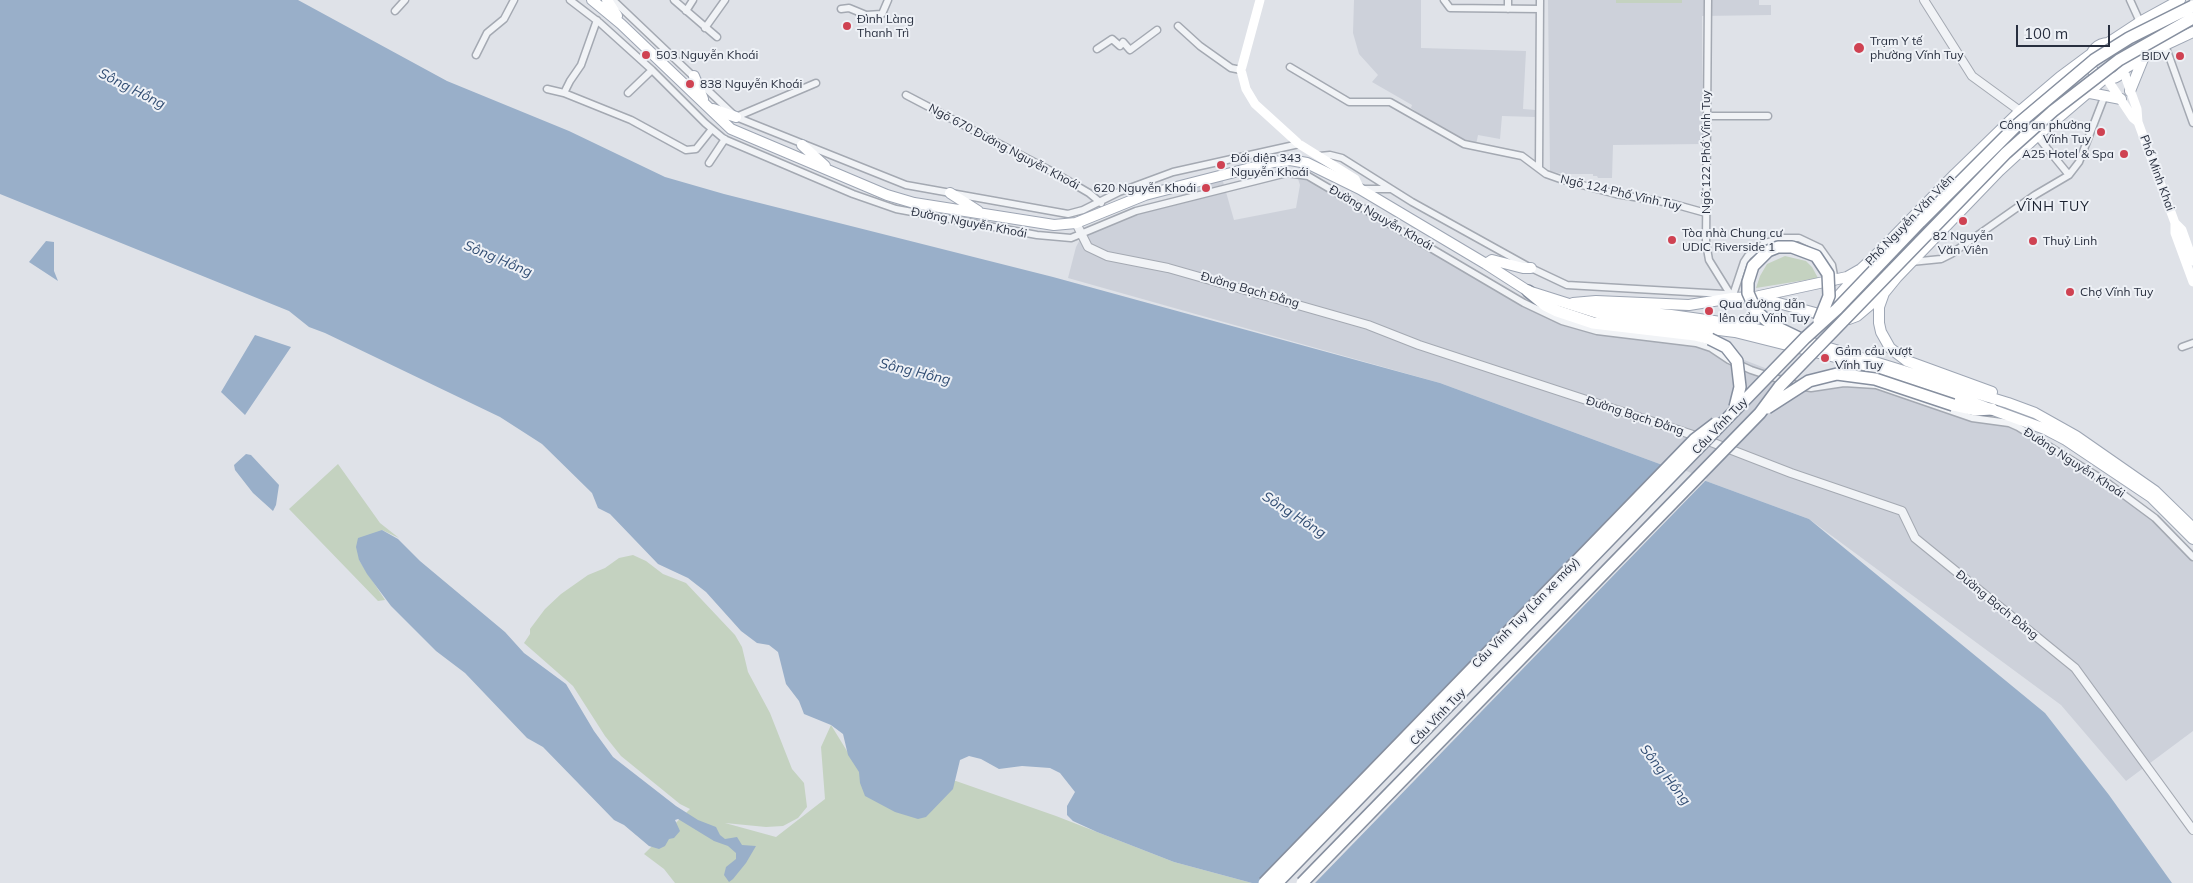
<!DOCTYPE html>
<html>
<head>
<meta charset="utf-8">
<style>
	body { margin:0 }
	#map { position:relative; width:2193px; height:883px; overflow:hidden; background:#dfe2e8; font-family:Mulish,sans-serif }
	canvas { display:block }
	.scale { position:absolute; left:2016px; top:25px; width:94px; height:22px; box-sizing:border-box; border:2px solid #282f3f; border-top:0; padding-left:6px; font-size:15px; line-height:18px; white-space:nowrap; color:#282f3f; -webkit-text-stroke:4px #eef1f6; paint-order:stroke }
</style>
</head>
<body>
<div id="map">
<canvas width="2193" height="883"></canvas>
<div class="scale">100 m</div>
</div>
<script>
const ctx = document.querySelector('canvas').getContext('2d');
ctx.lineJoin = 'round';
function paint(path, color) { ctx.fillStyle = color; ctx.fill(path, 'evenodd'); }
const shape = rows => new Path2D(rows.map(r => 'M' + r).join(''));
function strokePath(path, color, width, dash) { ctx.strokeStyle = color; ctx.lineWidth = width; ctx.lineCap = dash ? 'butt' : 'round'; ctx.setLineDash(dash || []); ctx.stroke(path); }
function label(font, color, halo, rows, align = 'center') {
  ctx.font = font + ' Mulish,sans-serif'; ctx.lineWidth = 4; ctx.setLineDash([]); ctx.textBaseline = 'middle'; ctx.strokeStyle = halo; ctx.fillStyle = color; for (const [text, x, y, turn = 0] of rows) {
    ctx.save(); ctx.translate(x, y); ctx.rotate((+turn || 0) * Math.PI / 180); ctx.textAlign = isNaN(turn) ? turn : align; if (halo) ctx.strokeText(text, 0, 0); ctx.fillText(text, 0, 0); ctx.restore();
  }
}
paint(shape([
	[1354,0,1421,0,1421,48,1526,51,1523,109,1536,110,1535,117,1502,116,1500,139,1478,135,1476,145,1451,136,1411,108,1412,105,1372,82,1378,75,1359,54,1353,33],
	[1548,0,1759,0,1759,5,1771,5,1771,15,1702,16,1703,144,1613,145,1612,178,1598,178,1597,176,1593,176,1593,174,1563,174,1550,171],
	[1296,173,1308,176,1524,303,1711,347,1811,386,1830,380,1844,379,1875,382,1971,416,1999,420,2042,439,2155,518,2193,558,2193,731,2126,781,2061,705,1809,519,1440,383,1068,278,1076,247,1086,228,1137,213,1222,178,1234,220,1296,208,1300,185]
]), '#cdd1da');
paint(shape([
	[1616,0,1682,0,1682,3,1616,3],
	[1785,256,1806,261,1812,267,1818,278,1756,288,1760,276,1767,264],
	[338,464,380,523,399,538,382,530,359,560,385,600,378,601,289,509],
	[633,555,646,561,663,574,686,583,735,635,742,647,748,672,770,713,792,769,804,783,807,807,798,818,783,826,766,827,725,823,776,837,825,799,821,747,831,725,855,764,893,783,956,781,1056,816,1174,862,1252,883,675,883,664,869,644,854,690,809,680,804,621,756,605,736,573,686,524,643,530,634,530,629,545,609,561,594,588,575,605,568,619,558]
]), '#c4d2c0');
paint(shape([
	[0,0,298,0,447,81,569,131,665,177,724,194,1053,277,1440,383,1809,519,2045,713,2109,795,2172,883,1252,883,1174,862,1097,832,1073,821,1067,815,1067,806,1075,792,1060,773,1050,768,1022,766,999,769,981,759,969,756,960,760,953,789,926,817,918,819,895,812,865,796,860,783,859,772,848,755,843,734,831,725,804,714,799,701,786,684,778,652,769,645,757,643,741,631,706,592,688,578,658,564,610,514,598,508,592,493,542,444,500,417,325,333,309,327,289,311,0,194],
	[46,241,54,242,54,271,58,281,29,262],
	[255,335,291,347,245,415,221,392],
	[246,454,251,455,279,485,276,505,273,511,253,493,235,470,234,465],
	[382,530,398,539,420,561,505,632,524,653,566,684,594,731,613,757,676,806,698,820,716,827,720,835,725,839,737,837,742,845,756,846,746,863,733,879,729,882,724,875,726,867,736,859,736,853,728,846,714,841,678,819,675,820,680,831,674,838,669,839,665,846,659,849,649,846,624,825,614,820,543,747,527,738,465,673,436,651,391,606,367,574,359,560,356,547,358,538]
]), '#99afc9');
paint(shape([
	[1668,464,1707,479,1315,883,1262,883]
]), '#dfe2e8');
const minor = shape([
	[570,0,600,23,652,70,705,123,724,139,853,194,896,209,1037,235,1071,238,1136,211,1287,173,1308,176,1524,303,1562,321,1597,331,1696,343,1711,348,1729,360,1751,370,1799,386,1811,388,1844,383,1876,385,1972,418,2009,423,2018,427,2105,481,2155,518,2193,557],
	[613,0,736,117,906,185,1068,214,1083,210,1119,192,1173,172,1299,144],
	[674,0,717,37],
	[1444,0,1450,8,1540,9],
	[1708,0,1706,243,1709,260,1732,297],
	[2130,0,2140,22],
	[841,9,849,8,866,15,882,14,888,0],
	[1508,9,1508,0],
	[395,11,405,0],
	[686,11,693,0],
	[1178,26,1200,46,1231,68,1241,70],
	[705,28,725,0],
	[2165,45,2193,123],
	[1097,49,1112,39,1120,46,1123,42,1130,50,1157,30],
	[476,55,487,33,504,19,514,0],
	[1290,67,1349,102,1390,102,1464,144,1522,156,1546,174,1563,180,1616,194,1670,203,1706,213],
	[547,89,564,93,631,120,686,150,696,149,712,129],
	[564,93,570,81,581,65,597,20],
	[628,93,652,70],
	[906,95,1053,172,1089,193,1101,203],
	[1708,116,1768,116],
	[736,117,816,83],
	[2037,136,2069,175],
	[1320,156,1330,155,1342,158,1412,202,1531,268,1567,285,1724,294,1731,297],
	[709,163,725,139],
	[1539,168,1540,0],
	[1364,189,1391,189],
	[1911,262,1941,259,1951,254,2035,195,2069,175,2079,162,2105,95],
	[1732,298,1744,262,1748,256,1765,243,1783,238,1799,238,1820,248,1832,265,1835,281],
	[2182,347,2193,343]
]);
const tertiary = shape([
	[1924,0,1972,76,2020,111],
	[1076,223,1088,247,1107,256,1168,268,1368,325,1419,345,1693,435,1791,473,1902,511,1915,538,2075,668,2193,830]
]);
const primary = shape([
	[592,0,621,24,731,129,887,195,914,203,1054,225,1076,223,1145,195,1274,162,1290,160,1307,163,1360,189,1486,264,1528,291,1607,316,1735,332,1839,358,1895,374,2045,429,2066,440,2151,497,2193,539],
	[607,0,617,16],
	[2108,43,2140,22,2180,0],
	'2090 61a18 18 0 1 1 36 0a18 18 0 1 1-36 0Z',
	[2124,69,2165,45,2193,32],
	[694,76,703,99],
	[2130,91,2143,59],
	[2090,93,2121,99],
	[713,109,736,117],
	[802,145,825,166],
	[950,193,978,211],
	[1486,264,1492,260,1523,268,1531,268],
	[1756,297,1819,314,1849,319,1857,316,1883,294],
	[1573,303,1596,301,1689,305,1732,298,1755,297,1847,277,1861,269,1872,259,1955,174,2020,111,2060,77,2091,54],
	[1594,307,1671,315,1735,324,1803,340,2008,403,2035,413,2076,436,2155,491,2193,528],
	[1832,316,1831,308,1833,302,1858,274],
	[1992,392,1907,361,1890,348,1881,332,1879,323,1879,307,1884,293,1897,277,1999,171,2037,136,2105,78]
]);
const trunk = shape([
	[1528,291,1545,305,1557,311,1593,323,1695,335,1710,339],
	[1756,311,1772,325,1803,340],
	[1953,405,1975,410,1992,409]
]);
strokePath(minor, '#a4a9b2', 9);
strokePath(tertiary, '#a4a9b2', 10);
strokePath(primary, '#9ea6b4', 12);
strokePath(trunk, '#868f9f', 14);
strokePath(minor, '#f1f3f6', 6);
strokePath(tertiary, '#f1f3f6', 8);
strokePath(shape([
	[1260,0,1241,70,1246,89,1255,104,1299,144,1355,179,1360,189],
	[2123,70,2137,109,2138,122,2175,223,2182,230,2193,261],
	[2107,79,2133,118,2138,122],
	[2175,223,2175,233,2193,282]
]), '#fff', 9);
strokePath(primary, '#fff', 10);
strokePath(trunk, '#fff', 11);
const trunkBridge = shape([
	[1756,311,1748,293,1748,282,1753,266,1768,251,1778,247,1792,247,1816,256,1828,274,1829,296,1819,321],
	[1710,339,1726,347,1737,361,1740,387,1735,407],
	[1767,408,1809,381,1837,374,1875,379,1953,405],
	[1264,883,1695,439,1716,423],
	[1277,883,1805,338,1837,309,1920,222,2018,124,2094,60,2129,38,2193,6],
	[1302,883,1760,413,1780,386,2006,153,2053,111,2119,60,2193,18]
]);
strokePath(trunkBridge, '#868f9f', 14, []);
strokePath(trunkBridge, '#fff', 11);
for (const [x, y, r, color] of [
	[847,26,5,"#cf4252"],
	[1859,48,6,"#cf4252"],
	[646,55,5,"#cf4252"],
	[2180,56,5,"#cf4252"],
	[690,84,5,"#cf4252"],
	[2101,132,5,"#cf4252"],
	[2124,154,5,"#cf4252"],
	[1221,165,5,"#cf4252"],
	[1206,188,5,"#cf4252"],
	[1963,221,5,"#cf4252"],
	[1672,240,5,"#cf4252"],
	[2033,241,5,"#cf4252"],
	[2070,292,5,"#cf4252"],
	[1709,311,5,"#cf4252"],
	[1825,358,5,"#cf4252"]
]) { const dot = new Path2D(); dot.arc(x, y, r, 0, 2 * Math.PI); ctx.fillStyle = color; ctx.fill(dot); strokePath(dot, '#eef1f6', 2); }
label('12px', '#282f3f', '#eef1f6', [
	["Đình Làng",857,19],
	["Thanh Trì",857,33],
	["Trạm Y tế",1870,41],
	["phường Vĩnh Tuy",1870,55],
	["503 Nguyễn Khoái",656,55],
	["BIDV",2170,56,"right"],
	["838 Nguyễn Khoái",700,84],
	["Công an phường",2091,125,"right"],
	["Vĩnh Tuy",2091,139,"right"],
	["A25 Hotel & Spa",2114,154,"right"],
	["Đối diện 343",1231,158],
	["Nguyễn Khoái",1231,172],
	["620 Nguyễn Khoái",1196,188,"right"],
	["Tòa nhà Chung cư",1682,233],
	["UDIC Riverside 1",1682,247],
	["82 Nguyễn",1963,236,"center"],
	["Văn Viên",1963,250,"center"],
	["Thuỷ Linh",2043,241],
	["Chợ Vĩnh Tuy",2080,292],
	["Qua đường dẫn",1719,304],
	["lên cầu Vĩnh Tuy",1719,318],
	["Gầm cầu vượt",1835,351],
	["Vĩnh Tuy",1835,365]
], 'left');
label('12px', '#282f3f', '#eef1f6', [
	["Ngõ 670 Đường Nguyễn Khoái",1004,147,28],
	["Ngõ 122 Phố Vĩnh Tuy",1706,152,-90],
	["Phố Minh Khai",2157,173,70],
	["Ngõ 124 Phố Vĩnh Tuy",1621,193,13],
	["Đường Nguyễn Khoái",1381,218,30],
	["Phố Nguyễn Văn Viên",1910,220,-46],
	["Đường Nguyễn Khoái",969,223,11],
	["Đường Bạch Đằng",1250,290,16],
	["Đường Bạch Đằng",1635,416,18],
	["Cầu Vĩnh Tuy",1720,426,-46],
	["Đường Nguyễn Khoái",2074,463,33],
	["Đường Bạch Đằng",1997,605,39],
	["Cầu Vĩnh Tuy (Làn xe máy)",1526,613,-46],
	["Cầu Vĩnh Tuy",1438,717,-46]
]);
label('italic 14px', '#314d73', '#eef1f6', [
	["Sông Hồng",132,89,27],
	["Sông Hồng",498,259,23],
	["Sông Hồng",915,372,14],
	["Sông Hồng",1294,515,33],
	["Sông Hồng",1665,775,52]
]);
ctx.letterSpacing = '1px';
label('14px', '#1a2130', '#eef1f6', [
	["VĨNH TUY",2053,207]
]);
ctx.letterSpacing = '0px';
</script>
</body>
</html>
